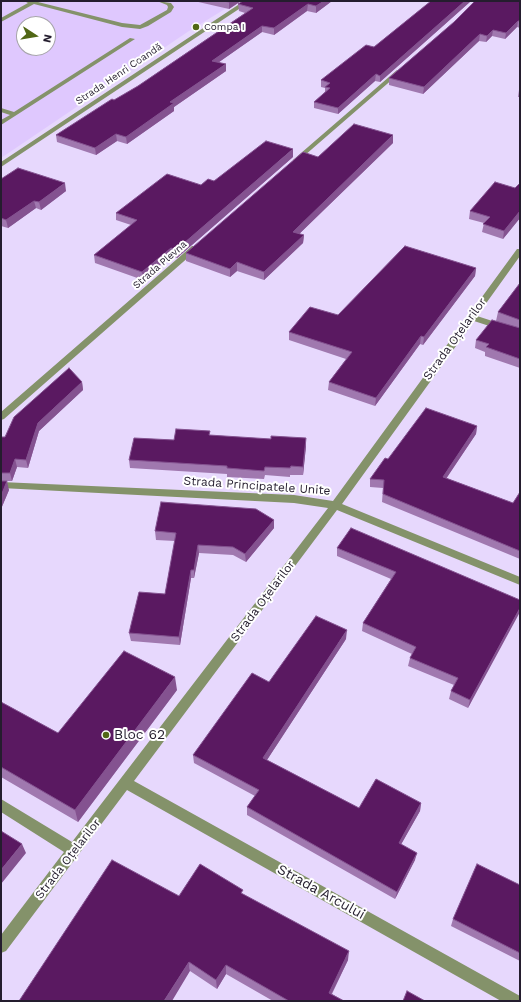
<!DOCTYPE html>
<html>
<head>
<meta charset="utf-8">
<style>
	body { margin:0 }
	#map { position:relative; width:521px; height:1002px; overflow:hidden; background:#e7d8fd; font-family:"Work Sans",sans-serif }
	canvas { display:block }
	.frame { position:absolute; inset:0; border:2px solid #241d2e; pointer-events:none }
	.north { position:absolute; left:16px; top:16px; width:40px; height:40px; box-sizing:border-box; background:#fff; border:1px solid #a7a5ab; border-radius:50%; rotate:102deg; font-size:11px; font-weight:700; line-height:16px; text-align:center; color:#241d2e }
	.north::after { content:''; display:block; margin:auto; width:14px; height:18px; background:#516715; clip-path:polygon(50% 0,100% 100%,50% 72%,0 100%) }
</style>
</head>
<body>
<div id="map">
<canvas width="521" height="1002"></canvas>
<div class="frame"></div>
<div class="north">N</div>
</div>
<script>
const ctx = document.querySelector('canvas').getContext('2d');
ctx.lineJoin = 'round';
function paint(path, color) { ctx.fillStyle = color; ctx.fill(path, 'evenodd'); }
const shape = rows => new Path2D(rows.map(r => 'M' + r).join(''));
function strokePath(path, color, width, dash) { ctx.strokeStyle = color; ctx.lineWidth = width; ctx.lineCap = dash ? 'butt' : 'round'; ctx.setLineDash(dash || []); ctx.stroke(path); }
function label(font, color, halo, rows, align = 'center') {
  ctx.font = font + ' "Work Sans",sans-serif'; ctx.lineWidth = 4; ctx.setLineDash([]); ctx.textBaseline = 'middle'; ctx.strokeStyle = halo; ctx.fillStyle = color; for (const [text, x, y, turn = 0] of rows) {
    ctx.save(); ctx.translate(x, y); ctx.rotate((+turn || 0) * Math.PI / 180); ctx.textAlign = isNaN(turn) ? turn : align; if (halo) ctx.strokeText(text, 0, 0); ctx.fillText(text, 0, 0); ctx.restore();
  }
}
paint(shape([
	[1,1,238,1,189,31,1,158],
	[24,24,48,24,48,48,24,48]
]), '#dfc8fe');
paint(shape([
	[24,1,39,1,38,2,122,23,140,25,167,10,168,7,167,5,157,1,171,3,174,7,171,12,148,26,140,29,122,27,34,4,1,22,1,18,28,3,24,1],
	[244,1,251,1,1,167,1,162,244,1],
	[130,38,135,39,1,125,1,120,10,115,1,112,1,108,14,112,130,38],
	[397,70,402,71,297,162,293,162,293,160,397,70],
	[192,246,195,246,199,248,4,419,1,420,1,412,192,246],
	[517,249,520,249,520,256,477,316,520,330,520,336,474,321,342,504,520,577,520,585,337,510,134,781,520,996,520,1001,501,1001,127,790,6,951,1,953,1,935,64,852,1,812,1,799,72,842,328,508,294,503,1,488,1,482,294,495,333,501,517,249]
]), '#84926a');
paint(shape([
	[194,1,241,1,229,9],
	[332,1,316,13,307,11,274,35,262,32,219,62,226,71,174,107,174,111,127,144,117,141,96,155,57,142,56,135,138,86,245,13,239,11,238,4],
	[431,1,471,1,380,82,375,81,338,114,314,108,314,102,325,92,325,88,321,87,321,80,374,47],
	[520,1,520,28,517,27,505,39,492,36,486,42,479,41,423,94,389,85,389,78,454,22],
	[520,89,520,97,518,97,519,90],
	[393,143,299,234,304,235,303,243,264,280,237,271,230,277,186,261,186,253,318,157],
	[293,157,177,258,171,256,143,280,95,263,94,255,131,225,116,220,116,213,201,185],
	[1,179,66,191,41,210,36,208,8,228,1,226],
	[520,183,520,218,503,239,482,232,484,223,469,219,470,211,515,188],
	[476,268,475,276,423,345,420,344,375,406,328,390,329,382,346,359,289,340,289,332],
	[520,283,520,368,485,356,485,352,475,348,476,340,496,321,498,312],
	[82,382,83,390,39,431,28,468,17,467,12,481,1,481,9,490,1,509,1,437,5,437],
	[477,426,476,434,446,478,513,503,520,492,520,559,382,502,383,488,370,487,370,479,388,459],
	[210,435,306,446,303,475,290,475,290,477,265,475,264,479,227,477,227,474,130,468,129,460,174,440],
	[274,520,274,528,246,562,233,555,199,553,194,578,191,578,180,645,131,641,129,633,165,594,175,541,156,540,155,531],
	[337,548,520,600,468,708,449,699,451,691,454,685,408,666,410,658,412,654,362,631,363,623,391,579,337,556],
	[346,639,267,760,359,808,421,803,420,811,401,844,415,860,395,899,247,815,247,807,255,796,194,763,193,755,269,682],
	[177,690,78,822,1,777,1,702,58,733],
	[520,885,520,961,451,926,453,919],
	[243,894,348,960,332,994,344,1001,273,1001,226,974,217,989,190,971,179,896]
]), '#a078af');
paint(shape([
	[231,1,241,1,229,9,229,2],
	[324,1,332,1,316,13,316,6],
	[465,1,471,1,380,82,380,76],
	[308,4,307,11,274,35,274,28],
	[518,21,517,27,505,39,506,33],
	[262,26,262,32,212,67,212,61],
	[493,30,492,36,486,42,487,36],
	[480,34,479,41,423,94,424,87],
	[226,64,226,71,174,107,174,111,127,144,126,137,170,102],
	[376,74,375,81,338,114,338,108],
	[116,134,117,141,96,155,95,148],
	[393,135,393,143,293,240,293,232],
	[293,149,293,157,177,258,176,250],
	[65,183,66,191,41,210,39,202],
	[34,201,36,208,8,228,6,220],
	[520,211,520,218,503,239,504,231],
	[304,235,303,243,264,280,264,272],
	[171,248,171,256,143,280,142,272],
	[237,262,237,271,230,277,230,269],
	[476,268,475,276,423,345,424,337],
	[421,336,420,344,375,406,376,398],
	[82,382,83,390,39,431,28,468,26,460,38,423],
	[477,426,476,434,442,485,443,477],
	[306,438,306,446,303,475,303,467],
	[15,459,17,467,12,481,10,473],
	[7,481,9,490,1,509,1,496],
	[274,520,274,528,246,562,245,554],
	[198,545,199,553,194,578,194,570],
	[191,570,191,578,180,645,179,637],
	[520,608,520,612,468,708,470,700],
	[347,630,346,639,263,766,263,758],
	[175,677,177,690,78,822,75,810],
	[421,803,420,811,398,850,399,843],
	[22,844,26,853,1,884,1,870],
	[417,853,415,860,395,899,397,892],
	[349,951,348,960,328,1001,329,993],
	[189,962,190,971,172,1001,164,1001],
	[226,965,226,974,217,989,216,980]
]), '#845290');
const building = shape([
	[223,1,231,1,229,2,223,1],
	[243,1,324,1,316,6,308,4,274,28,262,26,212,61,226,64,170,102,174,103,126,137,116,134,95,148,56,135,112,99,114,100,138,86,253,8,238,4,243,1],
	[431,1,465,1,380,76,376,74,338,108,314,102,330,88,325,87,330,83,321,80,366,45,374,47,431,1],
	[475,1,520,1,520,21,518,21,506,33,493,30,487,36,480,34,424,87,389,78,454,22,475,1],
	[354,124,393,135,293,232,304,235,264,272,237,262,230,269,186,253,303,152,318,157,354,124],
	[266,141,293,149,176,250,171,248,142,272,94,255,137,220,116,213,167,174,201,185,208,179,214,181,266,141],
	[18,168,65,183,39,202,34,201,6,220,1,218,1,179,18,168],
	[495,182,515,188,520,183,520,211,504,231,483,224,490,217,470,211,495,182],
	[405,246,476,268,424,337,421,336,376,398,329,382,352,352,289,332,310,307,338,315,405,246],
	[520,283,520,320,498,312,520,283],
	[492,320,520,328,520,359,486,347,489,344,476,340,492,320],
	[69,368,82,382,38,423,26,460,15,459,10,473,1,473,1,437,5,437,14,417,69,368],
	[426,408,477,426,443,477,513,503,520,492,520,551,383,494,384,480,370,479,385,458,388,459,426,408],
	[176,429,210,431,209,435,271,439,271,436,306,438,303,467,291,466,290,468,265,467,264,471,227,468,227,466,129,460,134,438,174,440,176,429],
	[1,481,7,481,1,496,1,481],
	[161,502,256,509,274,520,245,554,233,547,198,545,194,570,191,570,179,637,129,633,139,592,165,594,176,533,155,531,161,502],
	[351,528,520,600,520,608,470,700,451,691,458,678,410,658,416,647,363,623,396,572,337,548,351,528],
	[316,616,347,630,263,758,359,808,376,779,421,803,399,843,417,853,397,892,247,807,259,790,193,755,252,673,269,682,316,616],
	[124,651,175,677,75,810,1,767,1,702,58,733,124,651],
	[1,831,22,844,1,870,1,831],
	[112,860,179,896,200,864,243,890,241,893,349,951,329,993,344,1001,289,1001,226,965,216,980,189,962,164,1001,19,1001,112,860],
	[477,864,520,885,520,953,453,919,477,864],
	[407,991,425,1001,403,1001,407,991]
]);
paint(building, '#5a1961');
strokePath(building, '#845290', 1);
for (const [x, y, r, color] of [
	[196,27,4,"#516715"],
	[106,735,4,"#516715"]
]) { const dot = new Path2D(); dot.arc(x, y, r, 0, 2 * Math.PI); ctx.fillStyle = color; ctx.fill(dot); strokePath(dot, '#fff', 1.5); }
label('10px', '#241d2e', '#fff', [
	["Compa I",204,27]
], 'left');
label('10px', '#241d2e', '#fff', [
	["Strada Henri Coandă",119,74,-34],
	["Strada Plevna",160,265,-41]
]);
label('12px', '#241d2e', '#fff', [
	["Strada Oțelarilor",455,339,-54],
	["Strada Principatele Unite",257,486,4],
	["Strada Oțelarilor",263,601,-53],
	["Strada Oțelarilor",68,859,-52]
]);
label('14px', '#241d2e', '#fff', [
	["Bloc 62",114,735]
], 'left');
label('14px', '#241d2e', '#fff', [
	["Strada Arcului",321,892,29]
]);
</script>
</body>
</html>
